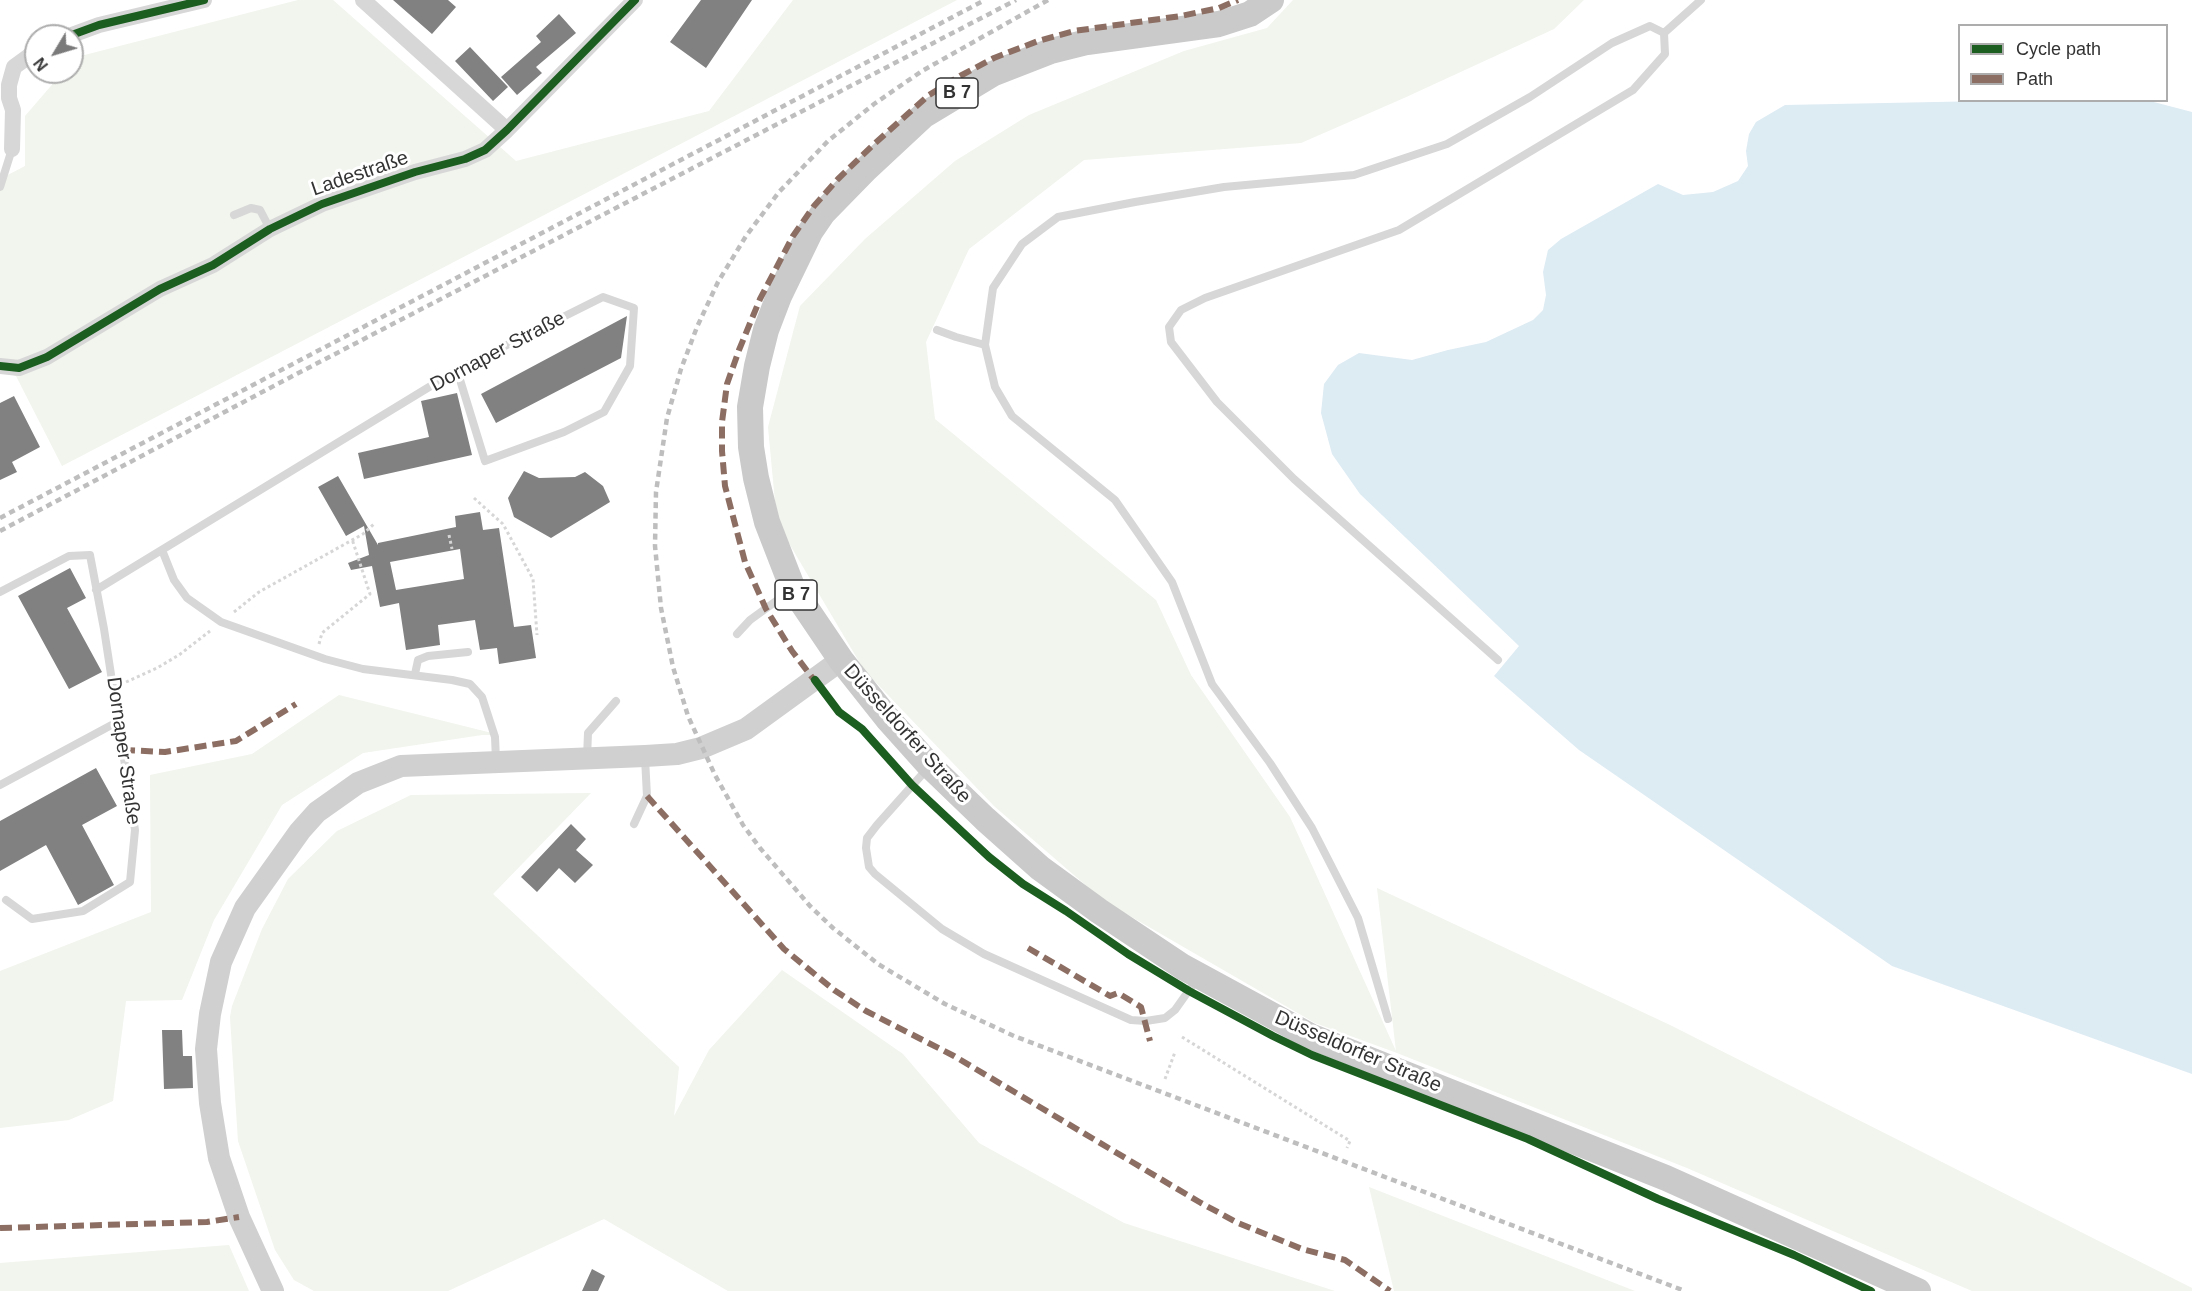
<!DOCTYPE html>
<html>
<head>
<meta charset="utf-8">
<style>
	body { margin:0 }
	#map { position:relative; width:2192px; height:1291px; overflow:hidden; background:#fff; font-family:Arial,sans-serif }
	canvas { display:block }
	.legend { position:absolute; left:1958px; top:24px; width:210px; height:78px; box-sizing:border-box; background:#fff; border:2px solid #adadad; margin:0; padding:8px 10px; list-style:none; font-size:18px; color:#333 }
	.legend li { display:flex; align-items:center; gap:12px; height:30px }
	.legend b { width:30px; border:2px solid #adadad }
	.north { position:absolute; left:24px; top:24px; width:60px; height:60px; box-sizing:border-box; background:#fff; border:2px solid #adadad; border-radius:50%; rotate:232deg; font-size:16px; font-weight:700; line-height:24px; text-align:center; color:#333 }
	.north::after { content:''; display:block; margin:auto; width:21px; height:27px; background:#7a7a7a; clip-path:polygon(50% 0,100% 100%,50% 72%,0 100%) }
</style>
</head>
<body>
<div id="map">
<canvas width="2192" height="1291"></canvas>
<ul class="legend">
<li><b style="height:8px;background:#1b5e20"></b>Cycle path</li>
<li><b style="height:8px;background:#8d6e63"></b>Path</li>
</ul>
<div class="north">N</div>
</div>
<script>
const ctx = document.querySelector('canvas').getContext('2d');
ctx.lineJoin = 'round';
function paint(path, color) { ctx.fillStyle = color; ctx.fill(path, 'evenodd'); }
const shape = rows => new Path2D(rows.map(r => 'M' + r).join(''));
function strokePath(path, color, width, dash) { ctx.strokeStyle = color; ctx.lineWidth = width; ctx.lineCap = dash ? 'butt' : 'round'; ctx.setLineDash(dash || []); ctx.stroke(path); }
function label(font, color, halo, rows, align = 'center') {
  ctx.font = font + ' Arial,sans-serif'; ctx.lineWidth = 6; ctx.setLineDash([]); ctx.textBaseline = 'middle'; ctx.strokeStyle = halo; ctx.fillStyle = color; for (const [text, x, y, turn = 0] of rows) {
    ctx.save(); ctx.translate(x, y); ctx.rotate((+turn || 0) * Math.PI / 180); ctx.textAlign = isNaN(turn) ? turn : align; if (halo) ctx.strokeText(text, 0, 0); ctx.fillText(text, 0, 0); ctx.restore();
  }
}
paint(shape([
	[298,0,333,0,516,161,709,111,793,0,957,0,62,466,16,376,0,370,0,179,25,166,25,116,63,72,72,72,72,62,77,57],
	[1293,0,1584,0,1554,29,1404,98,1301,143,1084,160,969,249,926,342,935,419,1156,600,1191,675,1290,817,1396,1051,1377,888,1670,1025,2192,1288,2192,1291,1972,1291,1687,1168,1397,1053,1315,1023,1104,901,994,806,864,670,777,523,768,427,800,306,865,239,955,161,1029,115,1184,51,1267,28],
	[339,695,500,735,482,735,363,753,282,805,214,920,182,1000,126,1001,113,1101,69,1120,0,1128,0,971,151,912,150,775,252,754],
	[591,793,493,894,679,1067,674,1116,709,1050,782,970,903,1054,979,1143,1124,1223,1335,1291,728,1291,604,1219,448,1291,314,1291,294,1280,275,1250,238,1141,230,1017,232,1006,262,929,288,879,337,831,411,795],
	[1369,1187,1635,1291,1394,1291],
	[229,1245,249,1291,0,1291,0,1263]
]), '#f1f5ed');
paint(shape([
	[1986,101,2150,101,2192,112,2192,1074,1892,966,1579,750,1494,676,1519,646,1360,494,1332,454,1321,413,1324,384,1338,365,1359,353,1412,360,1448,350,1486,342,1533,320,1543,310,1546,295,1543,272,1548,250,1561,239,1658,184,1683,195,1713,192,1738,181,1748,166,1746,151,1749,134,1756,122,1785,105]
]), '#ddebf3');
paint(shape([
	[393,0,448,0,456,7,432,34],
	[701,0,752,0,706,68,670,42],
	[559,14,576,33,536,67,542,73,517,95,501,77,541,42,536,36],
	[470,47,508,87,493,101,455,61],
	[627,316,621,358,496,423,481,394],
	[457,393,472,455,364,479,358,453,429,437,421,401],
	[14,396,40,447,12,462,17,472,0,480,0,403],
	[524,471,539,478,575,477,585,472,603,486,610,502,551,538,514,517,508,498],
	[338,476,378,545,378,543,456,527,455,516,480,512,483,530,499,528,514,627,531,625,536,658,499,664,497,648,480,650,475,620,438,625,440,645,406,650,399,603,380,607,372,566,351,570,348,563,369,555,364,526,346,536,318,487],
	[460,549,464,579,396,590,390,562],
	[70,568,86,598,67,608,102,672,69,689,18,596],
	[96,768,117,806,82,825,114,885,78,905,46,845,0,871,0,821],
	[571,824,586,839,576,850,593,865,575,883,559,868,537,892,521,877],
	[162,1030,182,1030,183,1056,192,1056,193,1088,164,1089],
	[592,1269,605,1276,598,1291,582,1291]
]), '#818181');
strokePath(shape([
	[474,498,503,524,533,579,537,635],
	[449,535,452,549],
	[234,612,259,592,363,534,374,524],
	[319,644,322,633,370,594,352,539],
	[126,682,157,668,179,655,210,631],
	[1182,1037,1350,1141,1347,1148],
	[1165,1079,1175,1052]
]), '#d6d6d6', 3, [3, 3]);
strokePath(shape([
	[1664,33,1701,0],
	[0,187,12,149],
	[234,215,251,208,260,210,270,229],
	[937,330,956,337,985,345],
	[162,550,174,580,187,598,221,622,325,659,363,669,452,680,470,684,482,697,495,737,496,760],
	[96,590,457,370,603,297,634,308,630,366,604,412,564,432,485,461,457,370],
	[0,592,69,556,90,555,104,629,135,830,130,882,83,911,32,919,6,900],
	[737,634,750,620,790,591],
	[415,674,418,660,428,656,468,652],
	[587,758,588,733,616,701],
	[927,769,877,825,867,838,866,848,869,867,875,874,942,929,984,954,1131,1020,1146,1021,1165,1018,1175,1010,1197,979],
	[0,785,119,721],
	[634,824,647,796,645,758],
	[1388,1019,1358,918,1312,828,1270,763,1212,684,1172,582,1115,500,1012,416,995,387,985,345,993,288,1022,244,1058,217,1135,202,1224,187,1354,175,1447,144,1530,97,1612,43,1650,26,1664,33,1665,54,1633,90,1399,230,1205,298,1181,310,1169,327,1171,342,1217,402,1294,479,1498,660]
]), '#d7d7d7', 8);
strokePath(shape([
	[363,0,507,130],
	[69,36,99,25,204,0],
	[12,149,13,110,9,98,9,85,14,67,36,51],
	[0,366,19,368,47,357,160,289,213,265,270,229,322,204,415,172,465,159,485,150,507,130,635,0]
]), '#d7d7d7', 16);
strokePath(shape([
	[273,1291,239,1217,219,1158,210,1103,206,1049,210,1014,221,962,245,908,300,831,317,812,358,783,401,766,645,756,677,754,701,748,746,729,841,660]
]), '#d0d0d0', 22);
strokePath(shape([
	[1271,0,1250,14,1219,24,1087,42,1051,51,992,74,924,115,866,169,823,213,810,232,779,296,766,330,757,366,750,407,751,447,756,478,767,522,793,589,841,660,887,718,930,766,985,819,1040,868,1099,911,1183,967,1310,1036,1666,1178,1918,1291]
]), '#cacaca', 26);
strokePath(shape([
	[1048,0,922,71,874,104,828,141,779,192,746,236,718,282,697,327,681,369,667,418,656,492,655,546,661,608,673,667,688,716,715,775,743,825,760,848,810,906,833,928,878,964,945,1004,1014,1036,1685,1291],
	[0,518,985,0],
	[0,531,285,380,1016,0]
]), '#bebebe', 4.5, [6, 4.5]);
strokePath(shape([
	[818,685,792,651,766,609,745,562,725,486,722,451,722,422,727,384,739,350,760,299,793,236,814,206,838,179,873,145,929,95,960,76,994,58,1038,41,1074,31,1181,16,1219,8,1238,0],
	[123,750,165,752,236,741,296,704],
	[647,796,784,949,834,990,866,1011,954,1056,1201,1203,1238,1223,1302,1249,1345,1260,1390,1291],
	[1028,948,1110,996,1118,993,1141,1007,1150,1041],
	[0,1228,207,1222,239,1217]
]), '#8d6e63', 6, [12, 6]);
strokePath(shape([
	[69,36,99,25,204,0],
	[0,366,19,368,47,357,160,289,213,265,270,229,322,204,415,172,465,159,485,150,507,130,635,0],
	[815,680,839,712,862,729,912,785,989,857,1023,884,1066,911,1128,954,1189,991,1273,1036,1312,1055,1528,1139,1658,1199,1794,1255,1871,1291]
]), '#1b5e20', 8);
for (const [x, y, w] of [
	[957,93,42],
	[796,595,42]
]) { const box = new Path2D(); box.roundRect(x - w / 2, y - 15, w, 30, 4.5); ctx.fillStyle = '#fff'; ctx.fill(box); strokePath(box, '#333', 1.5); }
label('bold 18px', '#333', null, [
	["B 7",957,93],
	["B 7",796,595]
]);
label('20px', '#333', '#fff', [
	["Ladestraße",360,174,-19],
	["Dornaper Straße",498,352,-28],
	["Düsseldorfer Straße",907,734,48],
	["Dornaper Straße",123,751,82],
	["Düsseldorfer Straße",1358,1052,23]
]);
</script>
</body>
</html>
